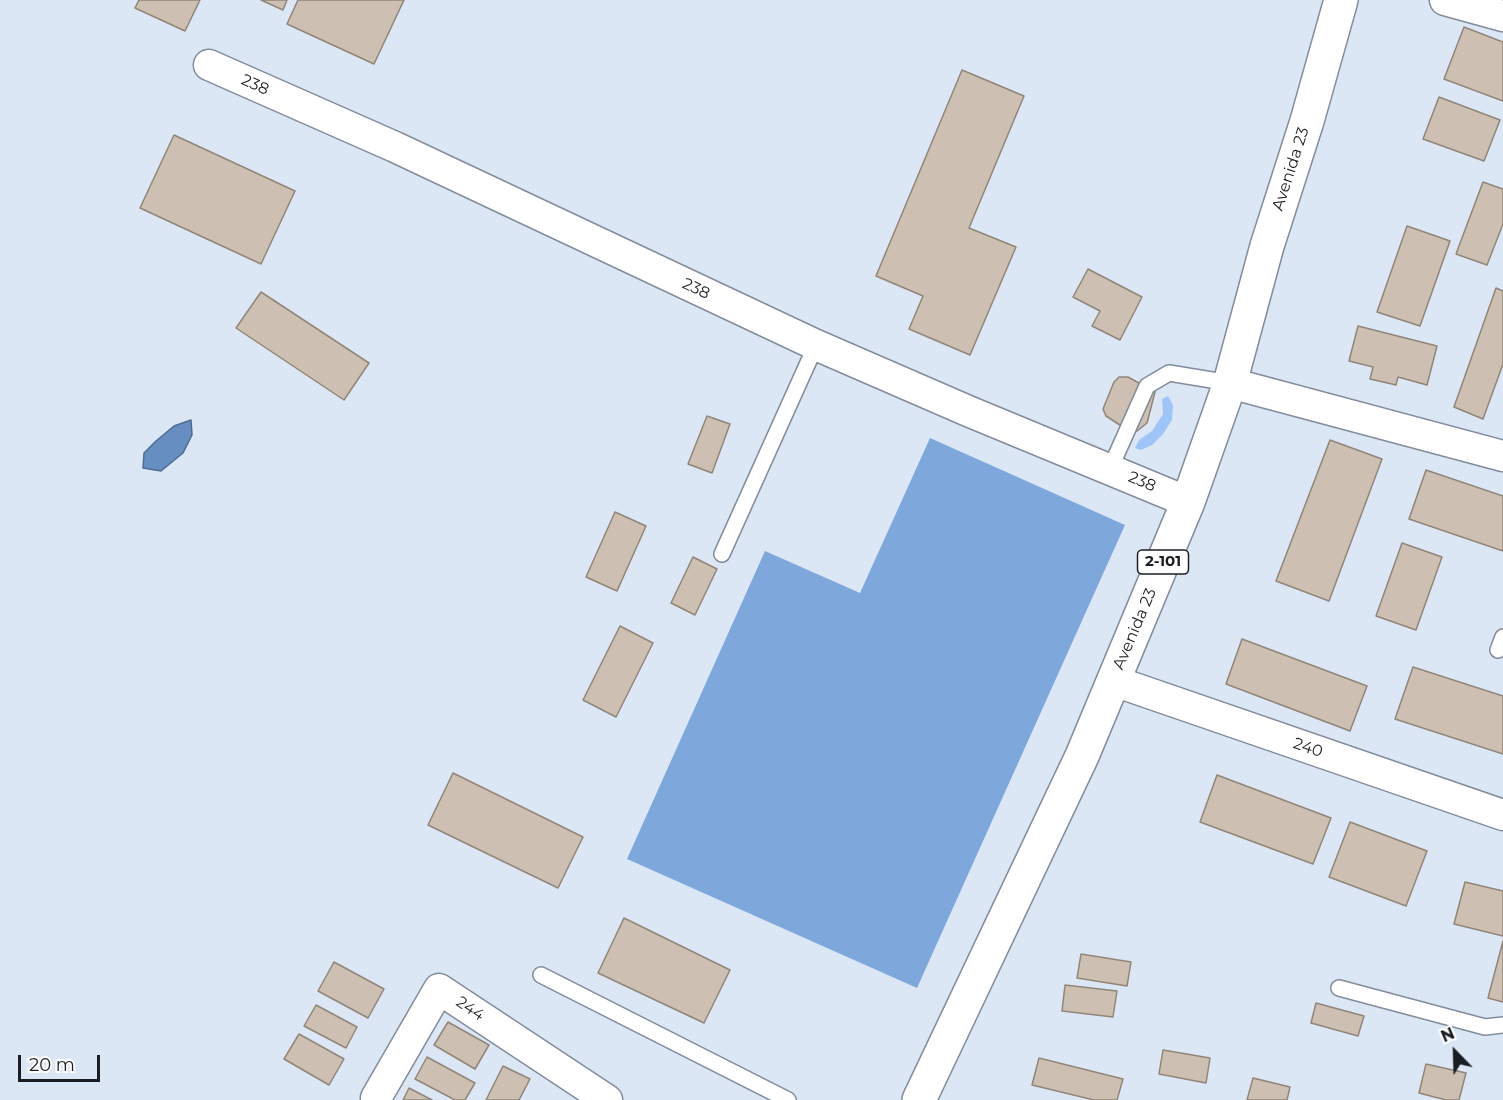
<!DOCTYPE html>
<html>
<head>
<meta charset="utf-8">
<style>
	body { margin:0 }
	#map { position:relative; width:1503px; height:1100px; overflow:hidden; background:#dce7f6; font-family:Montserrat,sans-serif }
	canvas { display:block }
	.north { position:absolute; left:1425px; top:1022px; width:60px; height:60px; -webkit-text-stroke:4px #fff; paint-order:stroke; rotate:337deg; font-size:16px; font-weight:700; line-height:24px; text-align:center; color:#1a1e23 }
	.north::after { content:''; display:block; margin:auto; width:21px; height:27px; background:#1a1e23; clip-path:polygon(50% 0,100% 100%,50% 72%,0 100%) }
	.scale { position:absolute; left:18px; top:1055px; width:82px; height:27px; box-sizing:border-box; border:3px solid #1a1e23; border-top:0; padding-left:8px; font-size:18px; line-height:21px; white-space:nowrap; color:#1a1e23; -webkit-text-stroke:4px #fff; paint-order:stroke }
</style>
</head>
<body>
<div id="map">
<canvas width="1503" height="1100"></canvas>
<div class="north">N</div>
<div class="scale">20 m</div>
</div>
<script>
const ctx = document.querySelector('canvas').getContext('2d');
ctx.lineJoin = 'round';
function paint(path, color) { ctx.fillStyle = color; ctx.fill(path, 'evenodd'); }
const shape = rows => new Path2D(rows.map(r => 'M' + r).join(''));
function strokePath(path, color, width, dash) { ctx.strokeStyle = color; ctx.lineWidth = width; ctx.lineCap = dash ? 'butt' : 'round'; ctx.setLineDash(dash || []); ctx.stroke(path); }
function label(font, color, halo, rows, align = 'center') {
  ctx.font = font + ' Montserrat,sans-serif'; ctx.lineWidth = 6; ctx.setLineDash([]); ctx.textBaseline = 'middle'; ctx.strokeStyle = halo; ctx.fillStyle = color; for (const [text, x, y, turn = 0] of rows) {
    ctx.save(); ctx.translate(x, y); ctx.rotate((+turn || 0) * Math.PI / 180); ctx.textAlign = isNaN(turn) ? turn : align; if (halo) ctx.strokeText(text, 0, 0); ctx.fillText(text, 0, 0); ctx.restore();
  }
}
paint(shape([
	[1168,396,1173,405,1172,420,1163,434,1152,445,1141,450,1135,448,1139,440,1152,431,1163,414,1162,399]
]), '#9fc5f8');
paint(shape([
	[930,438,1125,525,917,988,627,859,765,551,860,593]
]), '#7ea7dc');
const water = shape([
	[191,420,192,435,183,453,161,471,143,468,144,453,156,441,174,426,191,420]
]);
paint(water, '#668ec1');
strokePath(water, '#4f6c92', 1.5);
const building = shape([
	[139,0,200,0,185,31,135,8,139,0],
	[261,0,287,0,283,10,261,0],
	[298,0,404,0,374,64,287,24,298,0],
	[1464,27,1503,42,1503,101,1444,79,1464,27],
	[962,70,1024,96,969,228,1016,247,970,355,909,329,923,296,876,276,962,70],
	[1439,97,1500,120,1484,161,1423,139,1439,97],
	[174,135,295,191,261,264,140,208,174,135],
	[1483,182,1503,189,1503,224,1487,265,1456,254,1483,182],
	[1407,226,1450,241,1420,326,1377,312,1407,226],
	[1088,269,1142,297,1120,340,1092,326,1100,311,1073,297,1088,269],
	[1496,288,1503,291,1503,364,1483,419,1454,407,1496,288],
	[261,292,369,363,344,400,236,328,261,292],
	[1358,326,1437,346,1427,385,1398,377,1396,385,1370,379,1373,367,1349,361,1358,326],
	[1119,377,1128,377,1155,392,1147,423,1137,431,1126,429,1106,416,1103,409,1114,382,1119,377],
	[707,416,730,424,712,473,688,464,707,416],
	[1330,440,1382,459,1329,601,1276,581,1330,440],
	[1426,470,1503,496,1503,551,1409,519,1426,470],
	[615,512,646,526,617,591,586,577,615,512],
	[1402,543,1442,557,1416,630,1376,616,1402,543],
	[693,557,717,569,695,615,671,603,693,557],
	[620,626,653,643,616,717,583,700,620,626],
	[1242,639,1367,686,1350,731,1226,684,1242,639],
	[1413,667,1503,696,1503,754,1395,719,1413,667],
	[453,773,583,837,558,888,428,825,453,773],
	[1217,775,1331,818,1313,864,1200,822,1217,775],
	[1350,822,1427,851,1406,906,1329,877,1350,822],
	[1465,882,1503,891,1503,936,1454,924,1465,882],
	[624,918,730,970,704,1023,598,973,624,918],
	[1503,941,1503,1002,1488,998,1503,941],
	[1081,954,1131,962,1127,986,1077,978,1081,954],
	[334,962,384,989,368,1018,318,991,334,962],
	[1065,985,1117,991,1113,1017,1062,1011,1065,985],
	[1316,1003,1364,1016,1358,1036,1311,1023,1316,1003],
	[316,1005,357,1027,346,1048,304,1026,316,1005],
	[448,1022,489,1045,475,1069,434,1045,448,1022],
	[299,1034,344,1059,329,1085,284,1059,299,1034],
	[1163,1050,1210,1058,1206,1083,1159,1074,1163,1050],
	[427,1057,475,1083,465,1100,455,1100,415,1079,427,1057],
	[1039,1058,1123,1079,1117,1100,1094,1100,1032,1085,1039,1058],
	[1426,1064,1466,1073,1459,1100,1446,1100,1419,1093,1426,1064],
	[503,1066,530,1079,519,1100,486,1100,503,1066],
	[1253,1078,1290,1087,1287,1100,1247,1100,1253,1078],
	[409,1088,432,1100,403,1100,409,1088]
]);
paint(building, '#cdc0b2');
strokePath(building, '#918578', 1.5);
const service = shape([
	[1110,469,1147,386,1169,373,1230,383],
	[722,554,816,345],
	[1498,650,1503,637],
	[541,975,788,1100],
	[1339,988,1485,1027,1503,1025]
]);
const minor = shape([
	[1445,0,1503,16],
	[209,65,395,147,816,345,968,411,1188,502],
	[1230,383,1503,456],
	[1114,681,1503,815],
	[376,1098,439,989,607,1100]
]);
const primary = shape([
	[919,1100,1082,756,1188,502,1230,383,1267,246,1307,121,1341,0]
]);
strokePath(service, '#828c9a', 18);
strokePath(minor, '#828c9a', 33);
strokePath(primary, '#828c9a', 36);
strokePath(service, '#fff', 15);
strokePath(minor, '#fff', 30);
strokePath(primary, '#fff', 33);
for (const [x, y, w] of [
	[1163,562,51]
]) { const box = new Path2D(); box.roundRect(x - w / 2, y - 12, w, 24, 4.5); ctx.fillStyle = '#fff'; ctx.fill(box); strokePath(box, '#1a1e23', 1.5); }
label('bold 15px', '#1a1e23', null, [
	["2-101",1163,562]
]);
label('16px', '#1a1e23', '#fff', [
	["238",255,85,24],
	["Avenida 23",1291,169,-72],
	["238",696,289,25],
	["238",1142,482,23],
	["Avenida 23",1135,629,-67],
	["240",1308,748,19],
	["244",470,1009,34]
]);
</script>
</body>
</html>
